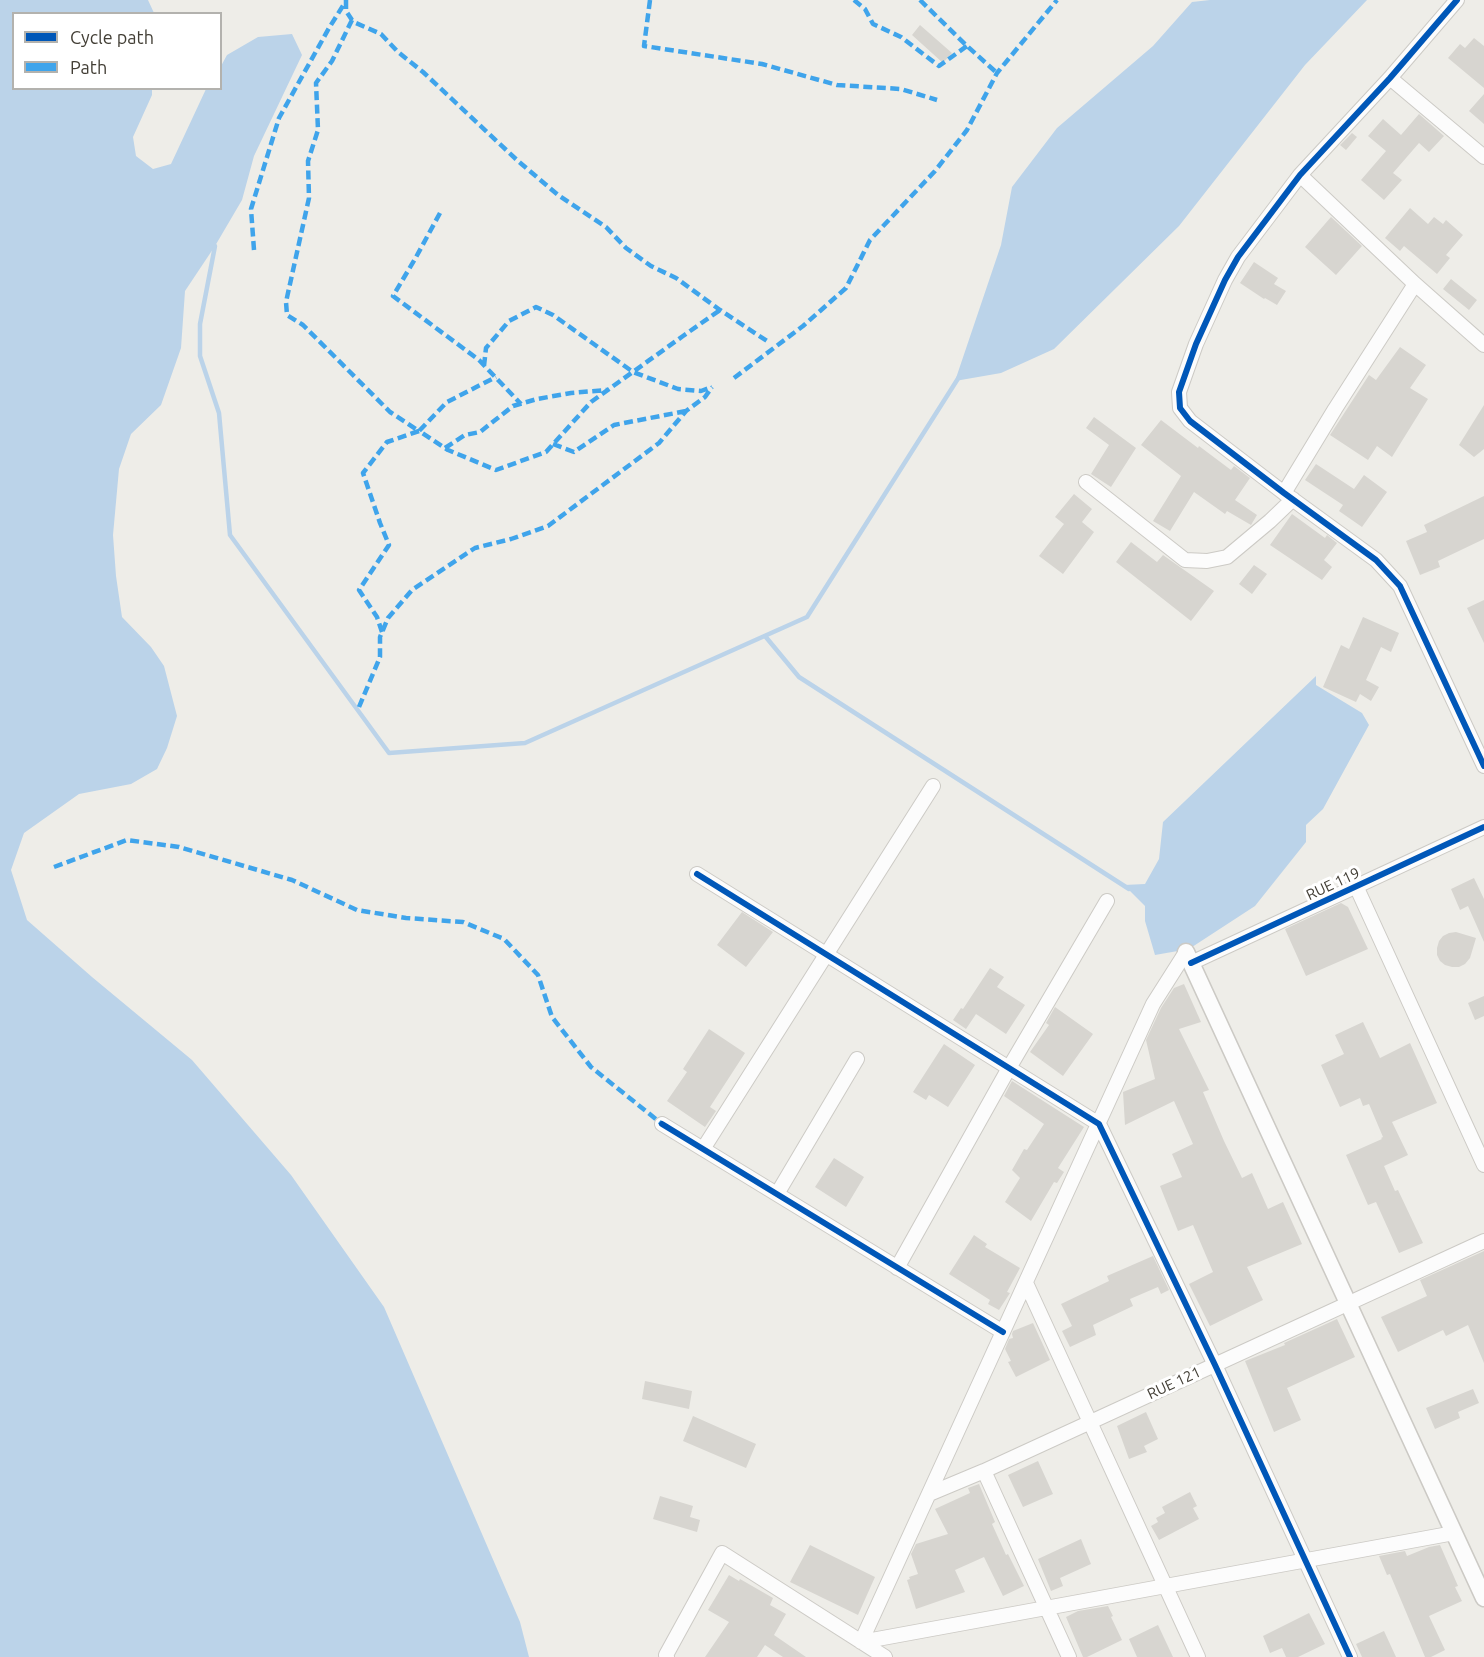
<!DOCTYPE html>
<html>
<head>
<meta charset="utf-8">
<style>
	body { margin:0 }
	#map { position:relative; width:1484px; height:1657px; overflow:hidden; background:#eeede8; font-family:Ubuntu,sans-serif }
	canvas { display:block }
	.legend { position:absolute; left:12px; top:12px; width:210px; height:78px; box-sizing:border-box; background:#fff; border:2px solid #b3b2ae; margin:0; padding:8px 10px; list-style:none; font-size:18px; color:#423e35 }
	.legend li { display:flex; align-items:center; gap:12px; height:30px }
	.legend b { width:30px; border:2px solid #b3b2ae }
</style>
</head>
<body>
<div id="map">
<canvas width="1484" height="1657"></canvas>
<ul class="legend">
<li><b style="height:8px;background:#0057b8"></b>Cycle path</li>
<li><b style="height:8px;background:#3fa4eb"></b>Path</li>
</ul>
</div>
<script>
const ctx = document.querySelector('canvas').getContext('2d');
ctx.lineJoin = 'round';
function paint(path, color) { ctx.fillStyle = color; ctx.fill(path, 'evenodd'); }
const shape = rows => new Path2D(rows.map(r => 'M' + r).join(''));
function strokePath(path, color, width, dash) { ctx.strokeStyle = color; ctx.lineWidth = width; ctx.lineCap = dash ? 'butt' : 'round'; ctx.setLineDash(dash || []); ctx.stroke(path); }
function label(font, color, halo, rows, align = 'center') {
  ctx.font = font + ' Ubuntu,sans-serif'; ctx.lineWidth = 6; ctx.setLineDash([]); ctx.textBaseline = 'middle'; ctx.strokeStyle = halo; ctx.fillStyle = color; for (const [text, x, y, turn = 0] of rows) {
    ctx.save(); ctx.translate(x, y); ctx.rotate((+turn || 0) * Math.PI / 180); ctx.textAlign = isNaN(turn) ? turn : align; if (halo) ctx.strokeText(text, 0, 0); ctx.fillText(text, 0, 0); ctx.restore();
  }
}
paint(shape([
	[0,0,148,0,154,13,14,14,14,88,152,89,152,95,133,137,136,156,153,169,171,164,206,89,220,88,221,66,227,55,258,37,292,34,302,55,254,156,242,200,215,246,185,291,181,348,161,405,131,434,119,469,113,535,116,576,122,617,151,647,164,666,177,716,167,748,157,769,131,784,79,794,24,833,11,870,27,920,92,977,192,1060,291,1175,384,1307,520,1622,529,1657,0,1657],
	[1210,0,1367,0,1305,65,1179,226,1054,349,1001,373,955,381,1001,245,1012,187,1057,128,1153,46,1192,2],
	[1316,676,1316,685,1362,713,1369,725,1323,809,1306,825,1306,842,1255,906,1189,949,1155,955,1145,921,1145,906,1124,885,1145,884,1159,859,1163,822]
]), '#bbd3e9');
strokePath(shape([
	[212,245,215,246,200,324,200,356,219,413,230,535,389,753,525,743,807,617,959,377],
	[765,636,799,677,1129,889]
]), '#bbd3e9', 4.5);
paint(shape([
	[920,25,952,53,943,63,912,35],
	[1474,38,1484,46,1484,88,1448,58,1460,44,1465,48],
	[1484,94,1484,124,1469,111],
	[1419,114,1444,136,1429,152,1419,143,1393,173,1402,180,1384,200,1361,180,1386,151,1368,136,1383,119,1401,135],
	[1352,133,1357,137,1346,150,1340,145],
	[1410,208,1428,224,1434,217,1443,224,1446,220,1463,235,1446,255,1450,258,1437,274,1404,246,1400,251,1385,238],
	[1331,217,1362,246,1336,275,1305,247],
	[1254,262,1278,278,1274,284,1286,291,1277,305,1265,298,1264,299,1240,283],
	[1451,279,1477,300,1469,310,1443,289],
	[1400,347,1426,365,1410,388,1428,399,1392,457,1377,446,1368,460,1330,435,1369,375,1376,380],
	[1484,405,1484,449,1474,457,1459,445],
	[1094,417,1136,448,1111,487,1091,474,1109,445,1086,428],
	[1161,420,1198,448,1199,446,1231,470,1234,466,1250,478,1235,500,1257,515,1251,525,1227,511,1225,514,1194,492,1170,531,1153,521,1181,476,1141,445],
	[1316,464,1354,489,1364,475,1387,492,1362,527,1339,511,1343,505,1305,480],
	[1074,494,1092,509,1082,522,1094,532,1063,574,1039,556,1064,524,1055,517],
	[1484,496,1484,539,1438,561,1440,567,1420,575,1406,541,1427,532,1424,525],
	[1292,514,1325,538,1327,535,1337,543,1324,560,1332,567,1322,580,1270,545],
	[1131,542,1157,562,1163,555,1214,591,1191,621,1116,562],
	[1254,565,1267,574,1252,594,1239,584],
	[1484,600,1484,643,1467,608],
	[1363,617,1399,633,1391,652,1381,647,1366,680,1379,687,1371,701,1360,694,1356,702,1323,687,1341,645,1349,649],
	[1474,878,1484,899,1484,942,1468,906,1460,910,1451,889],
	[1341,903,1348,907,1368,949,1306,976,1285,929],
	[742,912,773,932,746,967,717,945],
	[1456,932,1476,938,1470,958,1465,964,1459,967,1452,967,1445,965,1440,961,1437,955,1437,948,1439,941,1443,936,1449,933],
	[990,968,1004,977,997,987,1025,1005,1006,1034,976,1014,966,1029,953,1020,961,1008,963,1009],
	[1184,984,1201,1022,1179,1029,1209,1090,1203,1092,1224,1141,1242,1178,1252,1173,1268,1209,1283,1202,1302,1244,1247,1267,1263,1300,1210,1326,1189,1284,1213,1272,1193,1225,1178,1231,1160,1186,1182,1177,1172,1154,1193,1144,1174,1101,1125,1125,1123,1092,1155,1079,1146,1040,1161,1008,1174,988],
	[1484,996,1484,1016,1475,1020,1468,1003],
	[1055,1007,1093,1034,1063,1076,1030,1052,1049,1025,1046,1023],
	[1363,1022,1380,1058,1410,1043,1437,1103,1392,1122,1408,1155,1384,1166,1395,1191,1398,1190,1423,1243,1399,1253,1376,1202,1368,1205,1346,1155,1382,1139,1381,1138,1383,1137,1369,1104,1363,1106,1360,1098,1340,1107,1321,1065,1344,1054,1335,1035],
	[709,1029,745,1053,710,1107,716,1111,705,1127,667,1101,687,1072,683,1069],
	[944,1044,975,1065,948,1107,929,1095,926,1100,913,1092],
	[1012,1081,1084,1127,1058,1168,1064,1172,1057,1183,1054,1182,1031,1221,1005,1202,1020,1178,1012,1170,1024,1149,1027,1150,1044,1124,1004,1096],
	[834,1158,864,1177,846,1207,815,1187],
	[974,1235,987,1244,985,1247,1020,1268,1007,1292,1010,1293,999,1310,988,1304,990,1300,949,1274],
	[1484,1251,1484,1363,1468,1325,1446,1336,1443,1330,1398,1352,1381,1317,1427,1296,1420,1280],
	[1153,1256,1169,1290,1161,1294,1158,1287,1130,1299,1133,1306,1093,1325,1096,1335,1070,1347,1062,1331,1072,1326,1061,1304,1109,1281,1107,1276],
	[1337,1319,1355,1357,1287,1388,1301,1420,1274,1432,1245,1361,1285,1345,1284,1343],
	[1033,1323,1050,1360,1016,1377,1008,1362,1011,1361,1005,1349,1009,1339,1013,1338,1012,1334,1013,1331],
	[645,1381,692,1391,689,1409,642,1399],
	[1473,1389,1479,1403,1458,1412,1460,1418,1435,1429,1426,1408],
	[1146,1412,1158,1439,1144,1446,1147,1452,1129,1459,1117,1426],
	[693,1416,756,1444,746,1468,683,1441],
	[1038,1461,1053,1494,1023,1507,1008,1475],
	[979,1484,995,1522,992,1524,1006,1555,1008,1554,1024,1586,1003,1596,984,1557,955,1570,965,1592,916,1609,907,1580,910,1579,909,1577,918,1574,911,1554,916,1544,948,1534,935,1509,970,1493,968,1488],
	[1190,1492,1197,1506,1193,1508,1199,1519,1159,1540,1151,1526,1158,1522,1156,1518,1165,1513,1162,1507],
	[660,1496,693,1506,690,1517,700,1520,697,1532,653,1519],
	[1081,1539,1091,1564,1060,1578,1063,1586,1051,1591,1038,1559],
	[810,1545,875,1577,858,1615,790,1582],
	[1440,1545,1458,1586,1455,1587,1462,1601,1429,1616,1445,1650,1431,1657,1425,1657,1390,1574,1387,1575,1379,1556,1405,1551,1407,1556,1429,1547],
	[729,1575,739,1581,740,1579,773,1598,770,1605,786,1614,774,1635,806,1657,783,1657,765,1645,757,1657,705,1657,729,1622,708,1610],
	[1108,1606,1113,1616,1111,1617,1122,1640,1087,1657,1083,1657,1066,1617,1078,1611],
	[1309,1613,1325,1644,1298,1657,1286,1657,1282,1648,1270,1653,1263,1636],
	[1158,1625,1173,1657,1137,1657,1129,1639],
	[1384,1631,1396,1657,1362,1657,1356,1644]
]), '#d7d5d0');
const minor = shape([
	[1457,0,1390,78,1300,175,1238,257,1225,280,1196,344,1179,392,1180,408,1190,421,1284,493,1376,560,1400,586,1484,766],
	[1390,78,1484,157],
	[1300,175,1415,284,1484,345],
	[1086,482,1185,560,1207,561,1227,557,1270,521,1293,499],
	[1284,493,1335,409,1415,284],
	[697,874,1099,1124,1215,1365,1350,1657],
	[1356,886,1484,1165],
	[1191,963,1484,827],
	[662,1124,1003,1332],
	[703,1149,933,786],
	[777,1194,857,1059],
	[897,1268,1009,1068,1107,901],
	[1026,1283,1198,1657],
	[984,1471,1069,1657],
	[929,1494,984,1471,1484,1241],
	[861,1642,1153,1004,1186,952],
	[861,1642,1454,1533],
	[667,1657,666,1655,722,1553,885,1657]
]);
const tertiary = shape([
	[1186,952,1484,1598]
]);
strokePath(minor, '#cccac5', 16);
strokePath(tertiary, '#cccac5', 19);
strokePath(minor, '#fcfcfc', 14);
strokePath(tertiary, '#fcfcfc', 16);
strokePath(shape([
	[346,0,346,11,352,20,356,23,381,34,398,52,423,72,518,161,558,195,606,227,626,248,651,266,676,278,720,310,767,341],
	[650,0,644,46,762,64,837,85,901,89,937,100],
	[854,0,865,9,873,24,901,37,939,66,967,46],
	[920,0,967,46,997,73],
	[352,20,332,61,316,83,318,130,308,161,309,198,286,302,287,315,303,325,390,412,419,431,447,402,496,377],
	[440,213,415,259,393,296,479,360,521,404],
	[254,250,251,209,279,118,329,28,346,1],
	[484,366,486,348,509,321,536,307,553,315,633,372,678,389,701,391,712,387],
	[734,378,803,326,846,288,870,240,935,171,967,130,997,73,1057,0],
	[553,444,574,452,614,425,686,411],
	[445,448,465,435,480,432,513,406,537,399,571,393,607,390],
	[382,632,377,617,359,590,389,545,380,523,363,473,387,442,419,431,448,450,496,470,546,452,591,402,683,336,720,310],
	[359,707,380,657,380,637,388,618,412,590,475,548,511,539,548,526,659,443,686,411,705,397,712,387],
	[54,867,127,840,179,847,292,880,357,910,406,918,463,922,504,939,538,975,552,1017,591,1067,662,1124]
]), '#3fa4eb', 4.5, [9, 4.5]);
strokePath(shape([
	[1457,0,1390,78,1300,175,1238,257,1225,280,1196,344,1179,392,1180,408,1190,421,1284,493,1376,560,1400,586,1484,766],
	[697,874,1099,1124,1215,1365,1350,1657],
	[1191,963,1484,827],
	[662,1124,1003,1332]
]), '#0057b8', 6);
label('15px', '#423e35', '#fff', [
	["RUE 119",1333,884,-25],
	["RUE 121",1174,1383,-25]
]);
</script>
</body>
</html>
